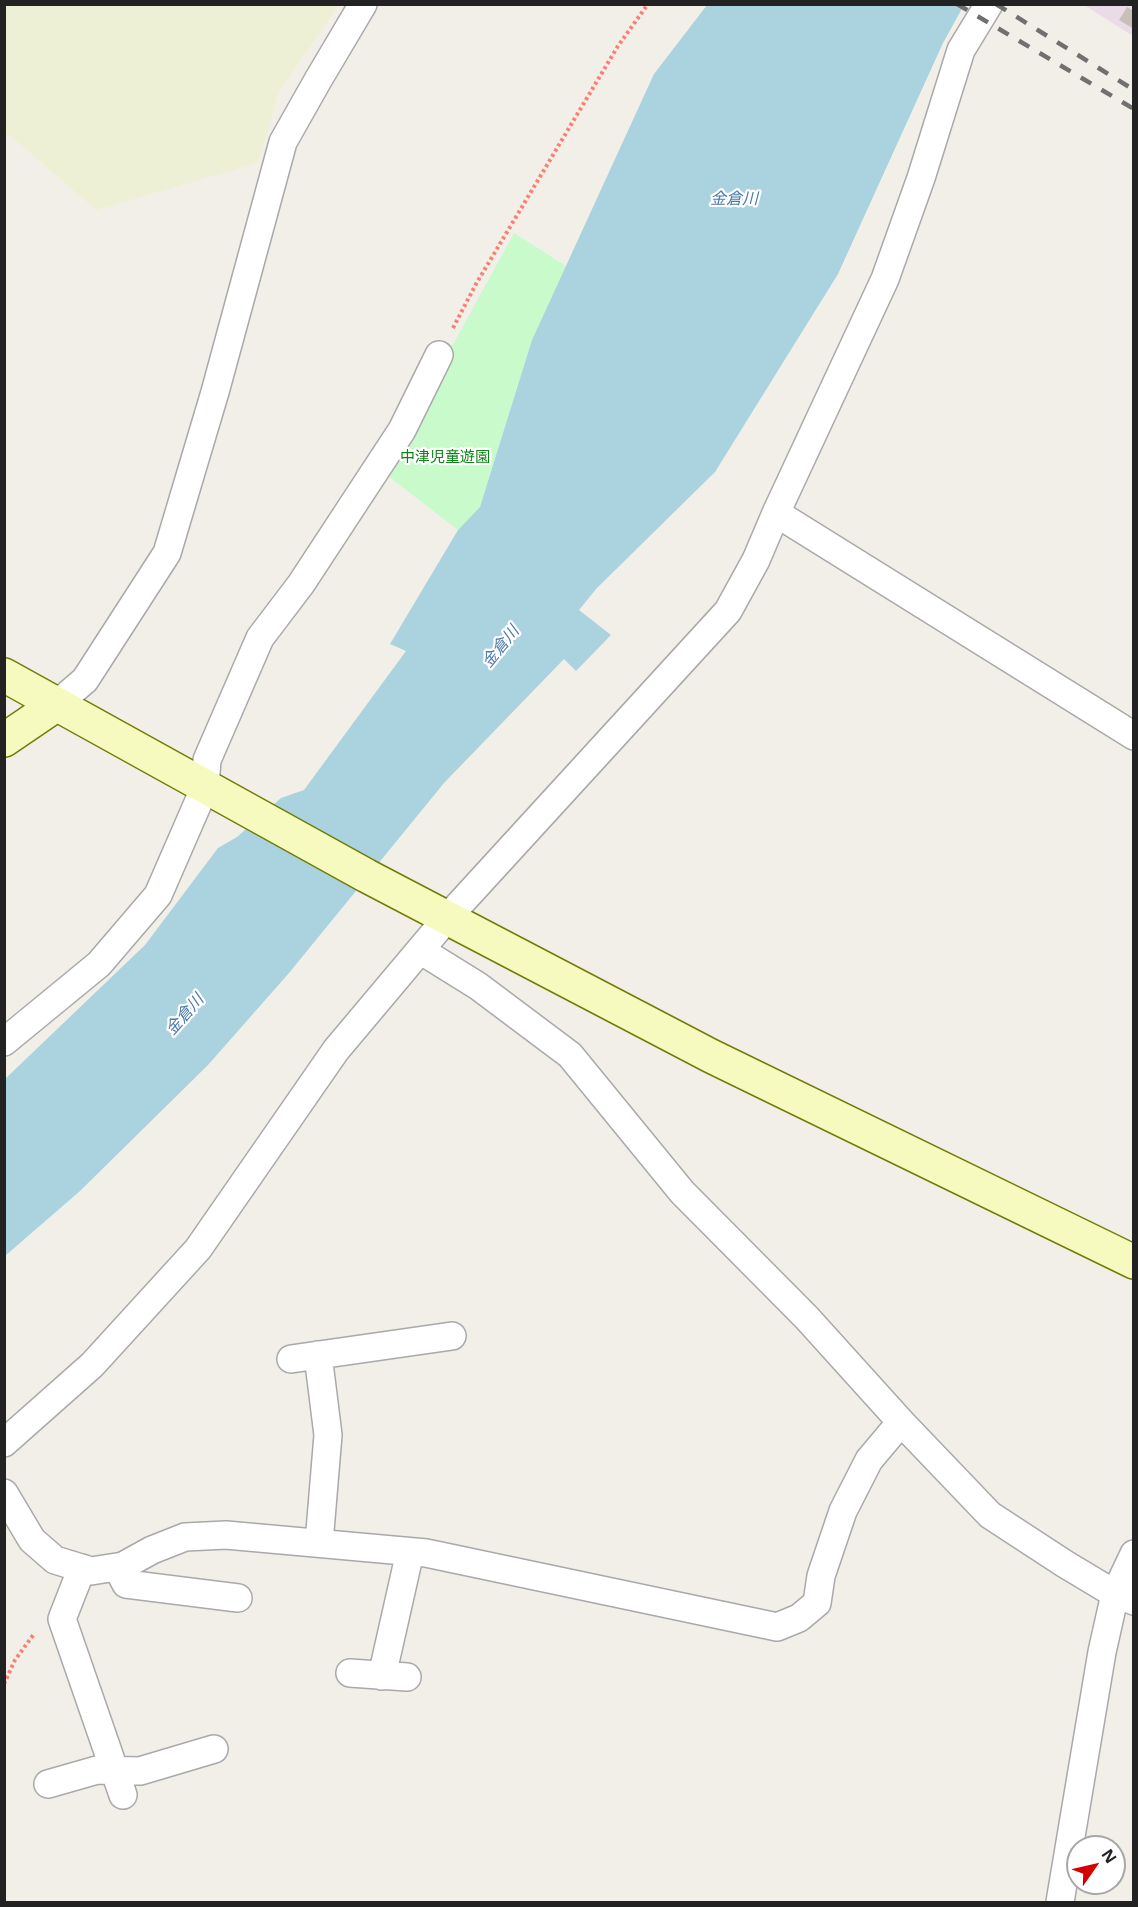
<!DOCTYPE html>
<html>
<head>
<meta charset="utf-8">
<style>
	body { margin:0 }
	#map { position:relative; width:1138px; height:1907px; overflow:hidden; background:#f2efe9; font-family:"Noto Sans",sans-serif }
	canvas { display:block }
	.frame { position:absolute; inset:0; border:6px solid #222; pointer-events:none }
	.north { position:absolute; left:1066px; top:1835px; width:60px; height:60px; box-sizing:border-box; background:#fff; border:2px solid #a7a7a7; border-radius:50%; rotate:56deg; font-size:16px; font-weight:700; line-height:24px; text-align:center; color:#222 }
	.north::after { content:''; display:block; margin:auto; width:21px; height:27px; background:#d40000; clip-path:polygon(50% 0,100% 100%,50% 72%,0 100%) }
</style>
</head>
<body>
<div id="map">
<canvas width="1138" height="1907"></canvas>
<div class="frame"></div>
<div class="north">N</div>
</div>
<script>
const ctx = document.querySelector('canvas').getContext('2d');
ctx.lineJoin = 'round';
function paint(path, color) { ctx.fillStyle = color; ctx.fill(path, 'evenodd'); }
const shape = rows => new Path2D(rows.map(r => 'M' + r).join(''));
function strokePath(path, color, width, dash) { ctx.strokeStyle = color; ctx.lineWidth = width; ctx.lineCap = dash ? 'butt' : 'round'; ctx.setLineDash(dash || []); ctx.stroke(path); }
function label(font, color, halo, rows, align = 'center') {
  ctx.font = font + ' "Noto Sans","Noto Sans JP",sans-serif'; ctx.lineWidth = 4.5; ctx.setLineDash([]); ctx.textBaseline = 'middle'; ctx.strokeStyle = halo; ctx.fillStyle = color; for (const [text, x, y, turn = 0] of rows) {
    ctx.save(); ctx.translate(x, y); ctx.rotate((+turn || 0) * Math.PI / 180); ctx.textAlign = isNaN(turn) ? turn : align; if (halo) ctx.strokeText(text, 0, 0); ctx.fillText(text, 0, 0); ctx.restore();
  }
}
paint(shape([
	[1084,5,1133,5,1133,36]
]), '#ebdbe8');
paint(shape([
	[5,4,339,4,339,5,279,92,258,163,96,210,8,134,5,138]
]), '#eef0d5');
paint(shape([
	[514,233,566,266,532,340,480,507,458,530,383,472]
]), '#c8facc');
paint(shape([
	[707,5,964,5,943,43,838,274,715,472,597,588,579,610,611,635,576,671,564,659,444,783,289,973,208,1065,80,1191,5,1256,5,1079,145,945,218,848,237,837,281,798,304,790,406,651,390,644,458,530,480,507,532,340,654,74]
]), '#aad3df');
paint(shape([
	[1127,7,1134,11,1134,29,1119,20]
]), '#c7bfb8');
const street = shape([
	[989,4,961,50,921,178,885,279,776,513,756,560,728,611,447,918,420,950,478,986,570,1055,682,1192,807,1318,901,1422,990,1515,1065,1564,1115,1594,1134,1601],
	[776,513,1134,736],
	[57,704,85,680,167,553,215,392,283,142,318,80,363,4],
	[4,1042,99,964,158,895,205,787,207,760,260,638,301,584,402,430,439,355],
	[318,1355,328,1435,319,1543],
	[291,1359,452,1336],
	[4,1443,92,1365,198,1249,336,1050,420,950],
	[4,1493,32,1540,55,1560,91,1571,123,1566,152,1550,185,1537,226,1535,426,1553,777,1627,799,1618,817,1603,821,1576,843,1511,869,1460,901,1422],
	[117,1567,126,1584,238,1598],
	[82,1568,62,1619,123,1795],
	[350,1673,407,1677],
	[382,1676,410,1552],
	[48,1784,97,1770,140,1771,214,1749],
	[1060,1902,1102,1652,1115,1594,1134,1554]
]);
const secondary = shape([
	[4,675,367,876,711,1056,1134,1262],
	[4,740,57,704]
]);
strokePath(street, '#a9a9a9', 30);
strokePath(secondary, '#707d05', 36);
strokePath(shape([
	[453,328,476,284,618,46,648,4],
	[4,1684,15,1660,34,1634]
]), '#fa8072', 4, [3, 3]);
strokePath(street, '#fff', 27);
strokePath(secondary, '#f7fabf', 33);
strokePath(shape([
	[957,4,1134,109],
	[996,4,1134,90]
]), '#707070', 4.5, [12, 12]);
label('15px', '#0c8416', '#fff', [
	["中津児童遊園",445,458]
]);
label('italic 16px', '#4a7aab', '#fff', [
	["金倉川",734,199],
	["金倉川",501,647,-51],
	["金倉川",185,1015,-49]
]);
</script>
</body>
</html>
